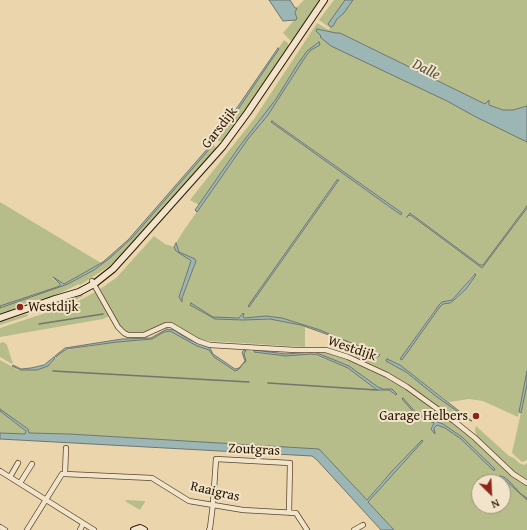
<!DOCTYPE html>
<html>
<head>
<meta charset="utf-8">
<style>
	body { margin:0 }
	#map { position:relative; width:527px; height:530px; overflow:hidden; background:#ead5ad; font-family:"Gentium Book Plus",serif }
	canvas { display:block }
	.north { position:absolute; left:471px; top:474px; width:40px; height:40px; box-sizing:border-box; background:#f1e4ca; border:1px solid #a2927a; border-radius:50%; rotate:156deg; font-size:11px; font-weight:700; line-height:16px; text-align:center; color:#2b1702 }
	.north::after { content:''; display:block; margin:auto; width:14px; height:18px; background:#8f2418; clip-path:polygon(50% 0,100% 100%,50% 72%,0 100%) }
</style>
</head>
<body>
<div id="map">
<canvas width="527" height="530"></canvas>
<div class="north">N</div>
</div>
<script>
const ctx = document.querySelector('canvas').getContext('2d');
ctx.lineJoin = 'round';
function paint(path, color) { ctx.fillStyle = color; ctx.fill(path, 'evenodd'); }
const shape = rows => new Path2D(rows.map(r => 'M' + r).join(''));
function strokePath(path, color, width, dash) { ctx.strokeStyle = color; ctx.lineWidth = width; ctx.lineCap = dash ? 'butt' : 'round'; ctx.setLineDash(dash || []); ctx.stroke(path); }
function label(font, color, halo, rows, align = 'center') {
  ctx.font = font + ' "Gentium Book Plus",serif'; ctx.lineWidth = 4; ctx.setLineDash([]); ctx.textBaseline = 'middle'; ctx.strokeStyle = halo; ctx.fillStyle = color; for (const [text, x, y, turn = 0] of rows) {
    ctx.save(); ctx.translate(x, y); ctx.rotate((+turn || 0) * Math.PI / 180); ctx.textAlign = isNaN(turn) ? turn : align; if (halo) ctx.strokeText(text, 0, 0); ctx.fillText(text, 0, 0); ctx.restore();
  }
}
paint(shape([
	[304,0,320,0,293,40,291,41,283,33,295,19,297,7],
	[334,0,345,0,339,9,333,26,337,19,344,13,353,0,527,0,527,106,513,110,503,110,489,105,489,100,485,104,340,33,336,33,317,29,421,88,527,142,527,206,483,265,480,265,411,213,406,219,409,215,412,216,482,268,527,208,527,371,518,417,483,401,469,399,449,402,410,373,399,367,471,421,456,420,425,398,354,359,358,348,371,355,380,355,320,330,282,318,247,318,243,317,225,318,213,317,197,307,191,304,190,305,215,319,243,320,270,319,301,325,305,327,305,347,210,341,200,339,171,323,145,333,128,334,121,328,101,293,100,289,116,278,154,236,165,244,174,247,176,251,191,260,191,261,179,297,182,301,182,298,196,261,195,259,179,252,176,243,182,233,248,139,268,115,306,56,311,50,320,45,316,44,297,65,276,99,239,147,199,205,190,200,254,119,317,23,329,30,330,28,319,20],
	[271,122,274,122,402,213,401,215],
	[337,180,339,181,249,307,249,306],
	[474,274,476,275,466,289,454,300,450,303,443,304,439,308,401,360,433,312,445,301,452,300],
	[284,40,288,43,288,47,249,106,223,141,218,141,215,139,220,134,235,114],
	[212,143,216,148,215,151,145,231,111,265,80,285,79,284,56,295,16,306,17,308,0,315,0,308,68,284,94,270,110,258,126,244,210,148,209,147],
	[0,202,101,263,64,284,54,278,52,278,60,284,60,286,0,306],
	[95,292,109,314,109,316,103,319,0,337,0,328,73,304],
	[81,293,83,296,73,301,42,311,41,310],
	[27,314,28,316,0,325,0,322],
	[170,331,197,346,209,350,212,355,233,370,236,371,244,365,246,359,244,354,246,350,254,352,286,356,311,354,348,368,377,390,389,390,396,395,392,389,380,388,357,372,317,353,318,351,326,352,351,360,397,381,456,424,527,485,527,498,521,494,504,477,500,476,495,482,479,482,479,506,503,506,503,482,497,482,502,478,527,500,527,530,394,530,368,502,422,441,380,484,367,500,319,449,69,434,29,433,28,429,0,409,0,360,18,370,37,370,48,366,59,354,67,350,117,342,152,339,164,332],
	[403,398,417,414,443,424,462,437,495,469,490,467,461,439,445,428,437,425,434,428,434,432,431,428,434,423,417,416],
	[4,342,7,345,12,361,13,362,12,364,0,357,0,343],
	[527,385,527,460,522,462,512,453],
	[0,411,24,429,26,431,25,434,0,433],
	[476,426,509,456,514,458,519,463,524,465,527,463,527,482,520,478,476,436,475,429],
	[126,500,145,501,145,502,140,510,125,501]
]), '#b6bd8a');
const water = shape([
	[269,0,290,0,295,8,297,8,295,13,297,18,296,20,283,21,269,0],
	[345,0,353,0,344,13,337,19,333,26,331,27,328,24,345,0],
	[317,29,336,33,340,33,485,104,489,100,489,105,503,110,513,110,527,106,527,142,476,117,447,101,331,46,320,37,321,36,316,31,317,29],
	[319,42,320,45,311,50,306,56,268,115,248,139,197,212,195,210,239,147,276,99,297,65,307,51,319,42],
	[278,48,279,49,270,62,235,114,219,134,278,48],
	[272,121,402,213,401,215,271,122,272,121],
	[209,147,210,148,206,153,132,238,110,258,94,270,68,284,0,308,0,306,60,286,60,284,53,277,64,284,103,262,128,240,209,147],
	[337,180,339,180,249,307,248,306,337,180],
	[527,206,527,208,482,268,412,216,409,215,406,218,410,213,480,265,483,265,527,206],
	[176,243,179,252,195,259,196,261,182,298,182,302,179,297,191,261,190,260,176,251,174,247,176,243],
	[475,274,476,275,466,289,454,300,450,303,443,304,439,308,402,360,400,359,439,305,442,302,452,300,475,274],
	[191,303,213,317,239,318,243,313,244,314,243,317,245,318,266,316,282,318,320,330,380,355,378,357,358,348,351,343,301,325,280,321,270,319,243,320,215,319,190,305,191,303],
	[167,329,174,330,188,339,210,348,213,354,235,369,239,368,245,361,242,352,244,350,246,350,244,354,246,361,238,370,235,371,214,357,209,350,197,346,170,331,164,332,152,339,117,342,67,349,59,354,56,357,55,356,65,348,122,339,151,338,167,329],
	[254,350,286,354,311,352,317,353,349,366,378,387,383,389,392,389,397,394,396,395,389,390,377,390,348,368,317,355,311,354,286,356,254,352,254,350],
	[54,357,55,358,48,366,37,370,21,370,12,366,13,365,21,369,31,368,44,365,54,357],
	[387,359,400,365,472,421,471,421,437,397,406,372,386,361,387,359],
	[527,371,527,385,521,413,519,412,527,371],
	[403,398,417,414,443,424,462,437,495,469,494,471,461,439,445,428,437,425,434,428,435,434,431,429,434,423,417,416,402,399,403,398],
	[0,409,28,429,29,433,69,434,319,449,367,500,393,470,422,440,423,441,368,502,394,530,381,530,317,460,312,456,0,439,0,433,25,434,26,431,0,411,0,409],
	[500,476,504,477,509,481,521,494,527,498,527,500,505,480,502,478,495,482,500,476]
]);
paint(water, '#9cb6b5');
strokePath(water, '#6f766d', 1);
strokePath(shape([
	[39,324,103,314],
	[53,371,249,382],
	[268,383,377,390]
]), '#6f766d', 1.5);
const street = shape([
	[92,281,118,327,124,333,128,335,144,335,166,325,171,325,198,341,210,345,295,350,326,350,348,357,387,375,407,387,454,421,475,438,513,474,527,483],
	[0,471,94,530],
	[65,474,66,448],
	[10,477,18,463],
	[20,483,32,464],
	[0,527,5,530],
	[27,530,62,474,65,474,152,478,189,501,243,510,296,513,307,530],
	[80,530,83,524],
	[209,530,210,528,213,504,216,459,290,463,289,513],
	[354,530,363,525]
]);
const secondary = shape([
	[52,300,79,292,94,284,113,269,132,248,223,146,248,112,324,0],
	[0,318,55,299],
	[134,530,140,528,144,530]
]);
strokePath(street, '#5b462d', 6);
strokePath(secondary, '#2b1702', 8);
strokePath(street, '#f1e4ca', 4.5);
strokePath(secondary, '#f1e4ca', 6);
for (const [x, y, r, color] of [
	[20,307,4,"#8f2418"],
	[476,416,4,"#8f2418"]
]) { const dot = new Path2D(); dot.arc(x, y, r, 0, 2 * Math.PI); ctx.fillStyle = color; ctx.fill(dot); strokePath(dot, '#f1e4ca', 1.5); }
label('14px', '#2b1702', '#f1e4ca', [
	["Garsdijk",220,128,-52],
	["Westdijk",352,349,19],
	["Zoutgras",254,450,3],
	["Raaigras",215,492,13]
]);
label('14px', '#2b1702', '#f1e4ca', [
	["Westdijk",28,307],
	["Garage Helbers",468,416,"right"]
], 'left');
label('italic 15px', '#534f41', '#f1e4ca', [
	["Dalle",426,70,26]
]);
</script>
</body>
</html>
